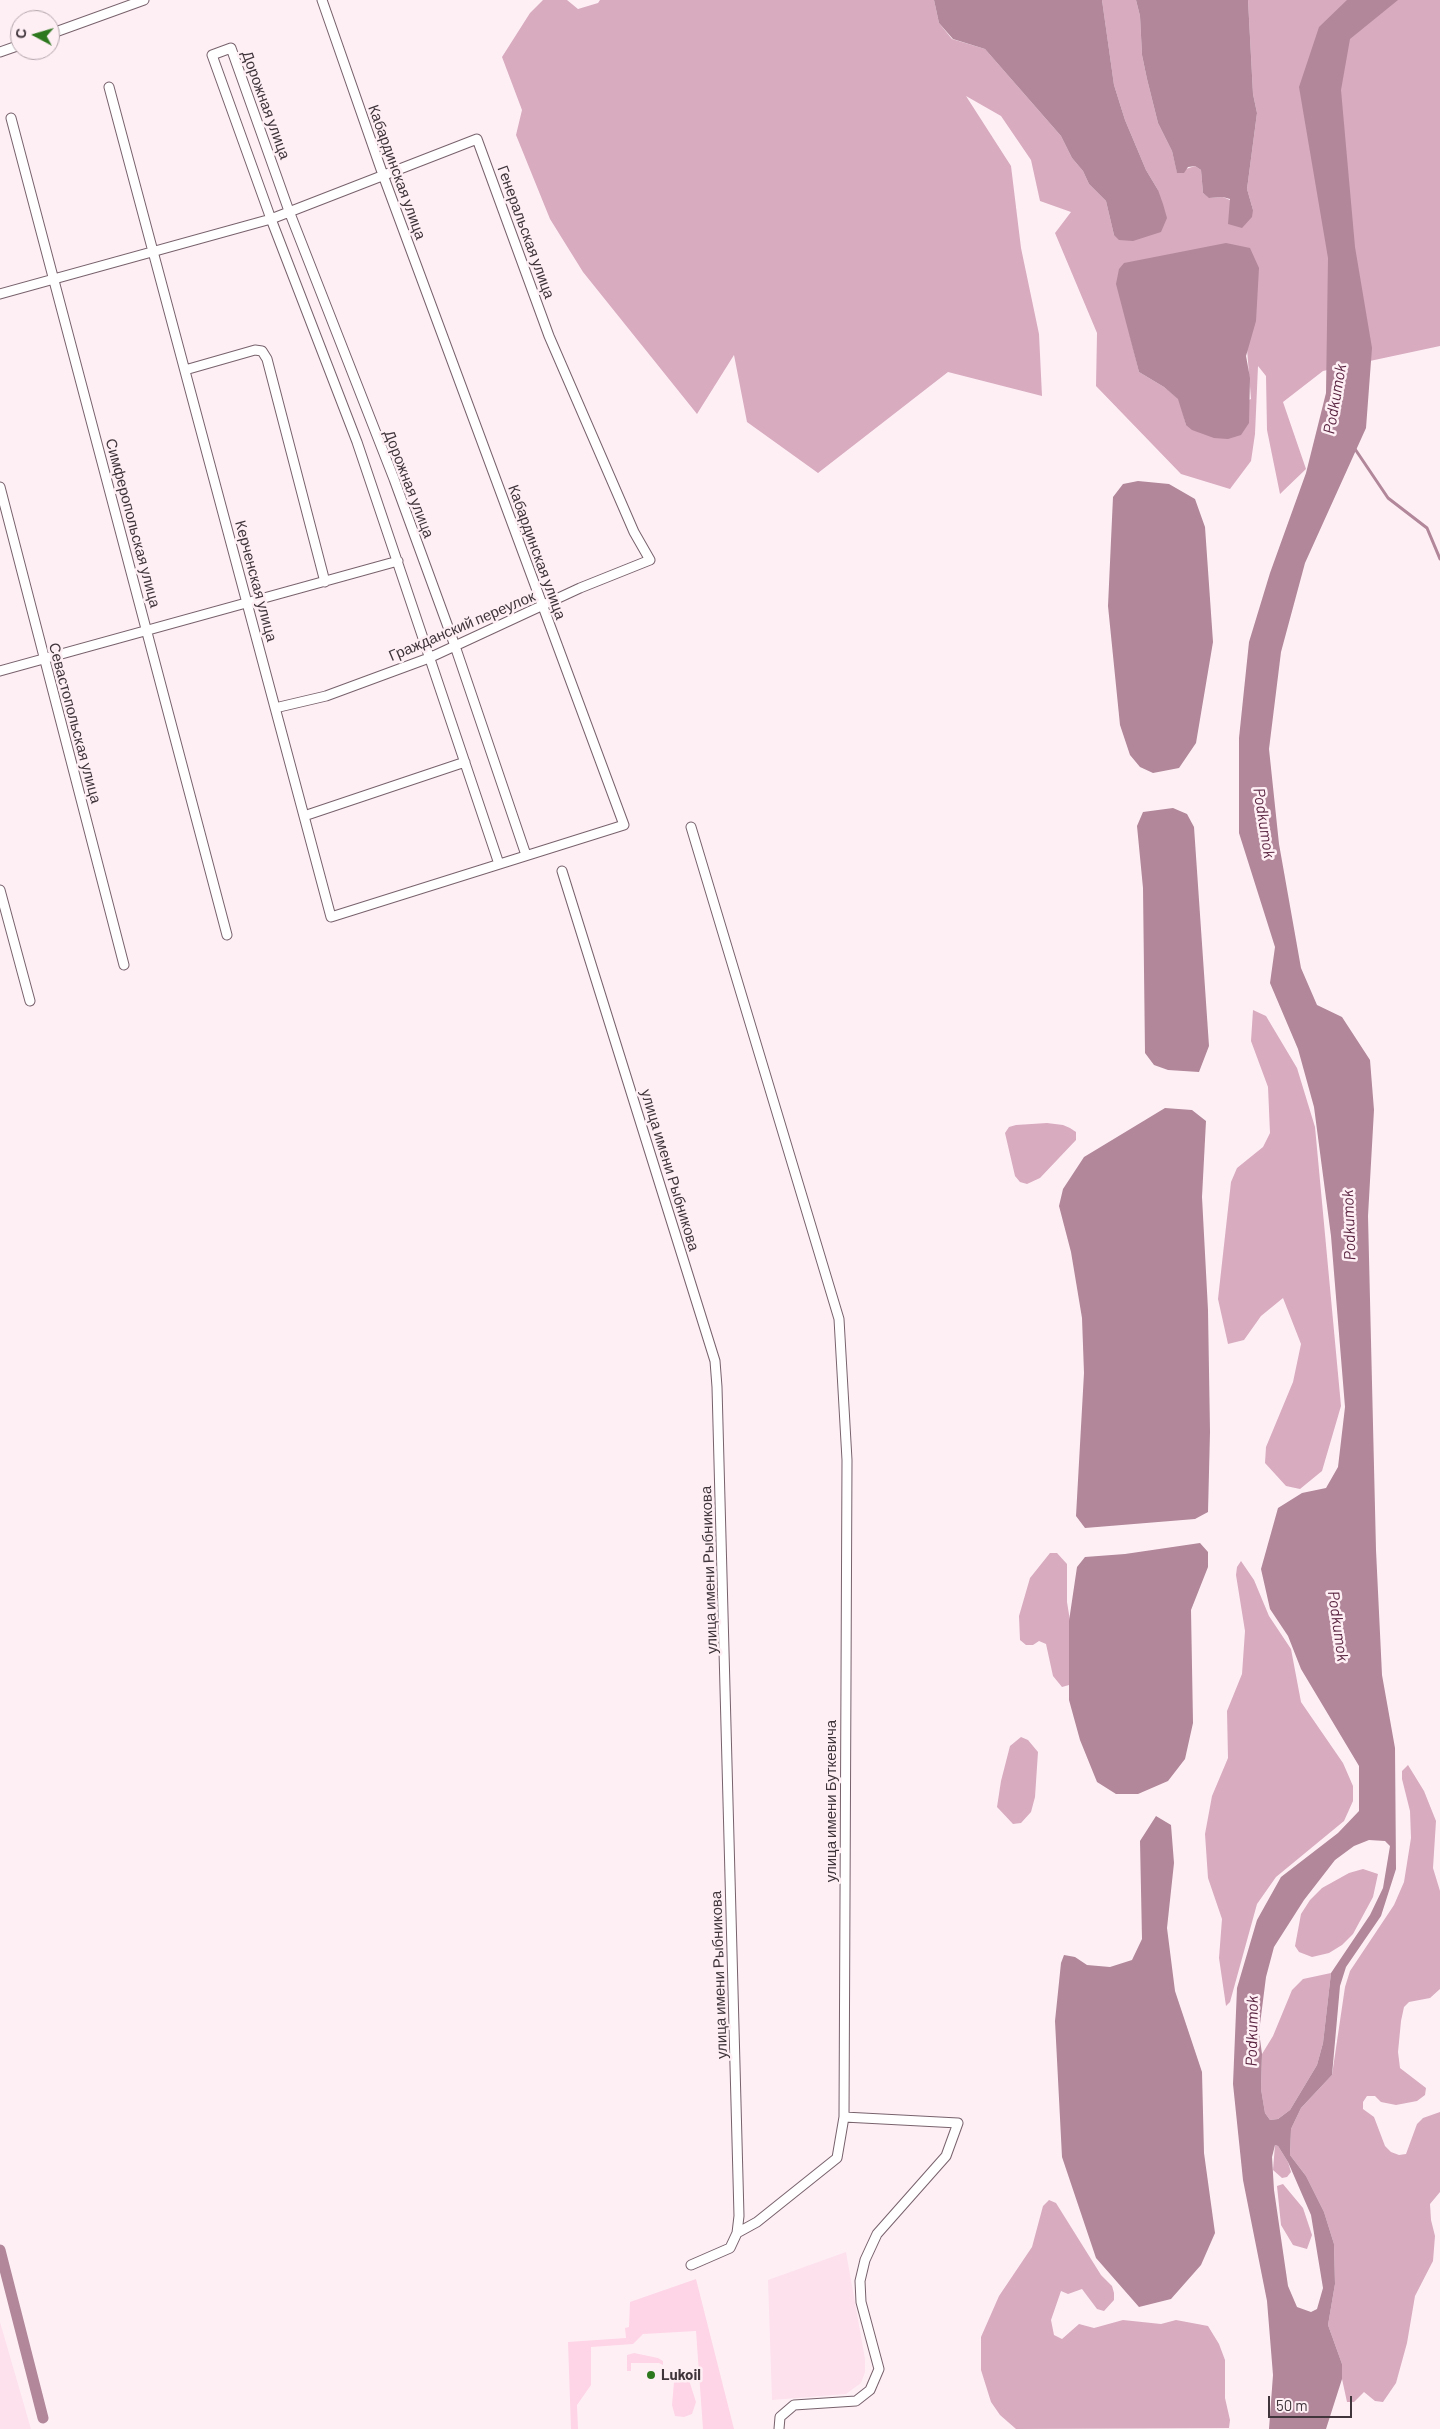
<!DOCTYPE html>
<html>
<head>
<meta charset="utf-8">
<style>
	body { margin:0 }
	#map { position:relative; width:1440px; height:2429px; overflow:hidden; background:#feeff5; font-family:Barlow,sans-serif }
	canvas { display:block }
	.north { position:absolute; left:10px; top:10px; width:50px; height:50px; box-sizing:border-box; background:#feeff5; border:1px solid #b2a5aa; border-radius:50%; rotate:276deg; font-size:14px; font-weight:700; line-height:20px; text-align:center; color:#3f353a }
	.north::after { content:''; display:block; margin:auto; width:18px; height:22px; background:#2d781e; clip-path:polygon(50% 0,100% 100%,50% 72%,0 100%) }
	.scale { position:absolute; left:1268px; top:2396px; width:84px; height:22px; box-sizing:border-box; border:2px solid #3f353a; border-top:0; padding-left:6px; font-size:15px; line-height:18px; white-space:nowrap; color:#3f353a; -webkit-text-stroke:4px #feeff5; paint-order:stroke }
</style>
</head>
<body>
<div id="map">
<canvas width="1440" height="2429"></canvas>
<div class="north">С</div>
<div class="scale">50 m</div>
</div>
<script>
const ctx = document.querySelector('canvas').getContext('2d');
ctx.lineJoin = 'round';
function paint(path, color) { ctx.fillStyle = color; ctx.fill(path, 'evenodd'); }
const shape = rows => new Path2D(rows.map(r => 'M' + r).join(''));
function strokePath(path, color, width, dash) { ctx.strokeStyle = color; ctx.lineWidth = width; ctx.lineCap = dash ? 'butt' : 'round'; ctx.setLineDash(dash || []); ctx.stroke(path); }
function label(font, color, halo, rows, align = 'center') {
  ctx.font = font + ' Barlow,sans-serif'; ctx.lineWidth = 5; ctx.setLineDash([]); ctx.textBaseline = 'middle'; ctx.strokeStyle = halo; ctx.fillStyle = color; for (const [text, x, y, turn = 0] of rows) {
    ctx.save(); ctx.translate(x, y); ctx.rotate((+turn || 0) * Math.PI / 180); ctx.textAlign = isNaN(turn) ? turn : align; if (halo) ctx.strokeText(text, 0, 0); ctx.fillText(text, 0, 0); ctx.restore();
  }
}
paint(shape([
	[846,2252,865,2359,865,2372,861,2383,846,2394,772,2400,768,2280],
	[0,2322,31,2429,0,2429]
]), '#fde1ed');
paint(shape([
	[696,2279,734,2429,703,2429,696,2331,643,2334,633,2344,591,2347,591,2385,577,2405,578,2429,571,2429,568,2342,626,2338,625,2328,629,2327,630,2302],
	[634,2353,658,2358,663,2361,663,2365,659,2363,631,2363,631,2371,627,2371,627,2355],
	[679,2378,689,2380,696,2402,692,2414,684,2417,675,2416,672,2405,674,2382]
]), '#fed5e6');
paint(shape([
	[543,0,567,0,578,9,598,3,600,0,934,0,939,23,952,39,985,49,1061,136,1072,158,1083,171,1089,184,1106,201,1114,235,1158,190,1146,170,1125,120,1114,85,1102,0,1136,0,1140,16,1142,55,1147,79,1158,123,1172,151,1177,172,1195,166,1201,170,1203,193,1210,198,1223,197,1253,210,1247,189,1257,113,1253,94,1248,0,1440,0,1440,346,1323,371,1283,402,1306,469,1280,494,1267,430,1266,376,1258,366,1255,434,1251,461,1230,489,1181,474,1096,386,1097,333,1055,233,1071,212,1040,201,1031,160,1001,116,966,96,1011,166,1021,248,1039,334,1042,396,948,372,818,473,747,422,734,355,697,414,583,272,550,219,516,135,522,110,502,57,530,13],
	[1128,327,1247,349,1251,399,1186,425,1179,399,1164,387,1139,372],
	[1253,1010,1266,1016,1297,1068,1315,1127,1341,1406,1322,1471,1300,1489,1286,1486,1265,1463,1266,1447,1293,1382,1301,1344,1283,1298,1261,1316,1244,1340,1228,1344,1218,1299,1231,1182,1237,1168,1263,1147,1270,1133,1268,1087,1251,1041],
	[1047,1123,1063,1125,1070,1128,1076,1132,1076,1140,1040,1178,1027,1184,1020,1182,1015,1176,1005,1133,1009,1127,1016,1125],
	[1050,1553,1057,1553,1067,1564,1067,1602,1072,1633,1069,1685,1062,1687,1053,1676,1046,1644,1039,1641,1033,1645,1026,1645,1020,1640,1019,1616,1030,1578],
	[1241,1561,1254,1580,1269,1616,1291,1649,1301,1702,1343,1763,1353,1786,1353,1801,1344,1821,1276,1877,1257,1904,1230,2002,1226,2006,1219,1958,1222,1919,1208,1878,1205,1834,1212,1796,1228,1758,1227,1711,1242,1674,1245,1631,1236,1575,1237,1567],
	[1021,1737,1028,1740,1038,1752,1035,1797,1031,1812,1021,1823,1013,1824,997,1807,1001,1781,1010,1746],
	[1408,1765,1424,1791,1436,1821,1433,1868,1440,1891,1440,1989,1430,1998,1409,2002,1404,2007,1401,2021,1398,2052,1400,2068,1426,2088,1425,2095,1417,2101,1396,2105,1381,2102,1375,2096,1367,2096,1363,2102,1363,2109,1374,2117,1385,2146,1391,2152,1399,2155,1406,2154,1417,2124,1423,2118,1440,2112,1440,2192,1430,2204,1431,2220,1435,2236,1433,2261,1415,2296,1407,2343,1396,2383,1383,2402,1375,2401,1364,2392,1354,2402,1347,2402,1342,2379,1342,2364,1328,2325,1335,2284,1334,2244,1324,2212,1306,2176,1290,2155,1291,2129,1301,2108,1332,2075,1345,1987,1350,1971,1394,1905,1404,1882,1411,1838,1410,1811,1402,1779,1402,1771],
	[1363,1869,1378,1874,1373,1897,1353,1934,1342,1945,1329,1953,1312,1957,1299,1952,1295,1946,1301,1914,1310,1900,1322,1888,1349,1873],
	[1331,1973,1323,2043,1317,2065,1290,2110,1278,2119,1270,2120,1265,2113,1261,2089,1262,2054,1273,2036,1292,1990,1303,1979],
	[1275,2145,1278,2146,1288,2162,1291,2172,1287,2177,1282,2178,1273,2170],
	[1283,2184,1303,2208,1312,2235,1307,2249,1293,2245,1281,2225,1277,2186],
	[1049,2200,1056,2203,1101,2275,1112,2286,1114,2293,1114,2300,1104,2311,1097,2309,1082,2289,1068,2294,1061,2291,1051,2320,1054,2335,1062,2339,1079,2324,1094,2328,1123,2320,1161,2324,1176,2320,1208,2326,1219,2344,1225,2360,1225,2398,1230,2420,1229,2428,1016,2429,1000,2415,991,2402,981,2370,981,2337,999,2296,1032,2247,1043,2206]
]), '#d8abbf');
paint(shape([
	[934,0,1102,0,1114,85,1125,120,1146,170,1158,190,1163,204,1167,218,1161,232,1133,241,1119,240,1114,235,1106,201,1089,184,1083,171,1072,158,1061,136,985,49,953,39,939,23],
	[1136,0,1248,0,1253,94,1257,113,1247,189,1253,210,1252,217,1242,228,1228,224,1230,199,1223,197,1209,198,1203,193,1201,170,1195,166,1188,167,1184,173,1177,173,1172,151,1158,123,1147,79,1142,55,1140,16],
	[1347,0,1398,0,1350,39,1341,90,1355,247,1372,348,1366,428,1305,563,1281,652,1269,749,1279,844,1301,968,1317,1005,1342,1017,1370,1060,1374,1110,1368,1216,1376,1550,1382,1675,1395,1748,1396,1869,1381,1916,1346,1967,1340,1986,1332,2075,1301,2108,1291,2129,1290,2155,1306,2176,1324,2212,1334,2244,1335,2284,1328,2325,1342,2364,1342,2379,1326,2429,1269,2429,1273,2375,1267,2301,1243,2180,1233,2084,1237,1988,1257,1920,1281,1877,1338,1833,1359,1811,1359,1766,1301,1669,1288,1636,1270,1609,1261,1569,1278,1508,1302,1493,1326,1488,1338,1467,1345,1407,1331,1236,1314,1107,1298,1049,1270,983,1275,947,1239,833,1239,738,1249,642,1270,573,1306,473,1326,393,1328,258,1299,87,1319,27],
	[1369,1840,1385,1841,1390,1846,1383,1888,1370,1915,1331,1973,1323,2043,1317,2065,1290,2110,1278,2119,1270,2120,1265,2113,1261,2089,1262,2054,1259,2032,1266,1977,1274,1947,1304,1900,1335,1860,1354,1846],
	[1275,2145,1278,2146,1288,2162,1311,2215,1323,2288,1317,2309,1311,2312,1297,2307,1288,2286,1274,2190,1272,2157],
	[1226,243,1250,248,1259,268,1256,321,1246,356,1250,378,1249,423,1241,435,1228,439,1214,438,1192,430,1186,425,1178,399,1164,387,1139,372,1116,284,1119,269,1124,263],
	[1138,481,1169,484,1195,499,1205,527,1213,642,1196,743,1179,768,1153,773,1140,767,1130,755,1120,725,1108,606,1113,497,1123,484],
	[1173,808,1187,814,1194,827,1209,1046,1199,1072,1168,1070,1154,1065,1145,1053,1143,888,1137,826,1143,812],
	[1165,1108,1192,1110,1206,1121,1202,1197,1208,1310,1210,1432,1208,1512,1195,1519,1085,1528,1076,1516,1084,1373,1082,1318,1071,1252,1059,1206,1063,1189,1084,1157],
	[1200,1543,1208,1552,1208,1567,1191,1610,1193,1723,1185,1759,1168,1781,1138,1794,1116,1794,1097,1782,1080,1740,1069,1700,1069,1621,1077,1567,1085,1557,1125,1554],
	[1156,1816,1171,1825,1174,1863,1167,1928,1175,1991,1202,2072,1204,2153,1215,2233,1201,2265,1171,2299,1139,2307,1096,2258,1062,2157,1055,2021,1061,1963,1064,1955,1075,1957,1087,1965,1110,1967,1132,1960,1142,1939,1140,1841]
]), '#b18799');
strokePath(shape([
	[1355,449,1388,498,1427,528,1440,559]
]), '#b18799', 3);
strokePath(shape([
	[0,2250,43,2418]
]), '#b18799', 11);
const street = shape([
	[50,34,144,0],
	[0,52,20,45],
	[109,87,331,917,624,825,383,175,322,0],
	[11,118,227,935],
	[0,294,271,219,477,139,549,336,634,532,650,560,580,588,429,658,326,696,275,708],
	[185,370,255,350,262,351,267,359,325,582],
	[0,487,124,965],
	[0,671,398,561],
	[304,816,465,762],
	[691,827,839,1319,847,1460,844,2117,837,2158,757,2222,737,2233],
	[499,864,357,442,271,219,212,55,231,48,289,211,394,479,455,646,526,855],
	[562,871,715,1361,717,1387,739,2216,737,2233,730,2248,691,2265],
	[0,890,30,1001],
	[779,2429,780,2417,794,2405,856,2401,870,2390,879,2369,861,2302,860,2281,865,2260,877,2234,946,2156,958,2123,844,2117]
]);
strokePath(street, '#78626c', 11);
strokePath(street, '#fff', 9);
for (const [x, y, r, color] of [
	[651,2375,5,"#2d781e"]
]) { const dot = new Path2D(); dot.arc(x, y, r, 0, 2 * Math.PI); ctx.fillStyle = color; ctx.fill(dot); strokePath(dot, '#feeff5', 2); }
label('15px', '#3f353a', '#feeff5', [
	["Дорожная улица",266,105,70],
	["Кабардинская улица",397,172,70],
	["Генеральская улица",526,232,70],
	["Дорожная улица",409,484,69],
	["Симферопольская улица",133,523,75],
	["Кабардинская улица",537,552,70],
	["Керченская улица",256,581,75],
	["Гражданский переулок",462,626,-23],
	["Севастопольская улица",75,723,75],
	["улица имени Рыбникова",670,1170,73],
	["улица имени Рыбникова",709,1570,-92],
	["улица имени Буткевича",831,1801,-90],
	["улица имени Рыбникова",719,1975,-92]
]);
label('bold 15px', '#3f353a', '#feeff5', [
	["Lukoil",661,2375]
], 'left');
label('italic 16px', '#5a2440', '#feeff5', [
	["Podkumok",1335,399,-80],
	["Podkumok",1264,823,81],
	["Podkumok",1349,1225,-92],
	["Podkumok",1338,1626,82],
	["Podkumok",1252,2031,-89]
]);
</script>
</body>
</html>
